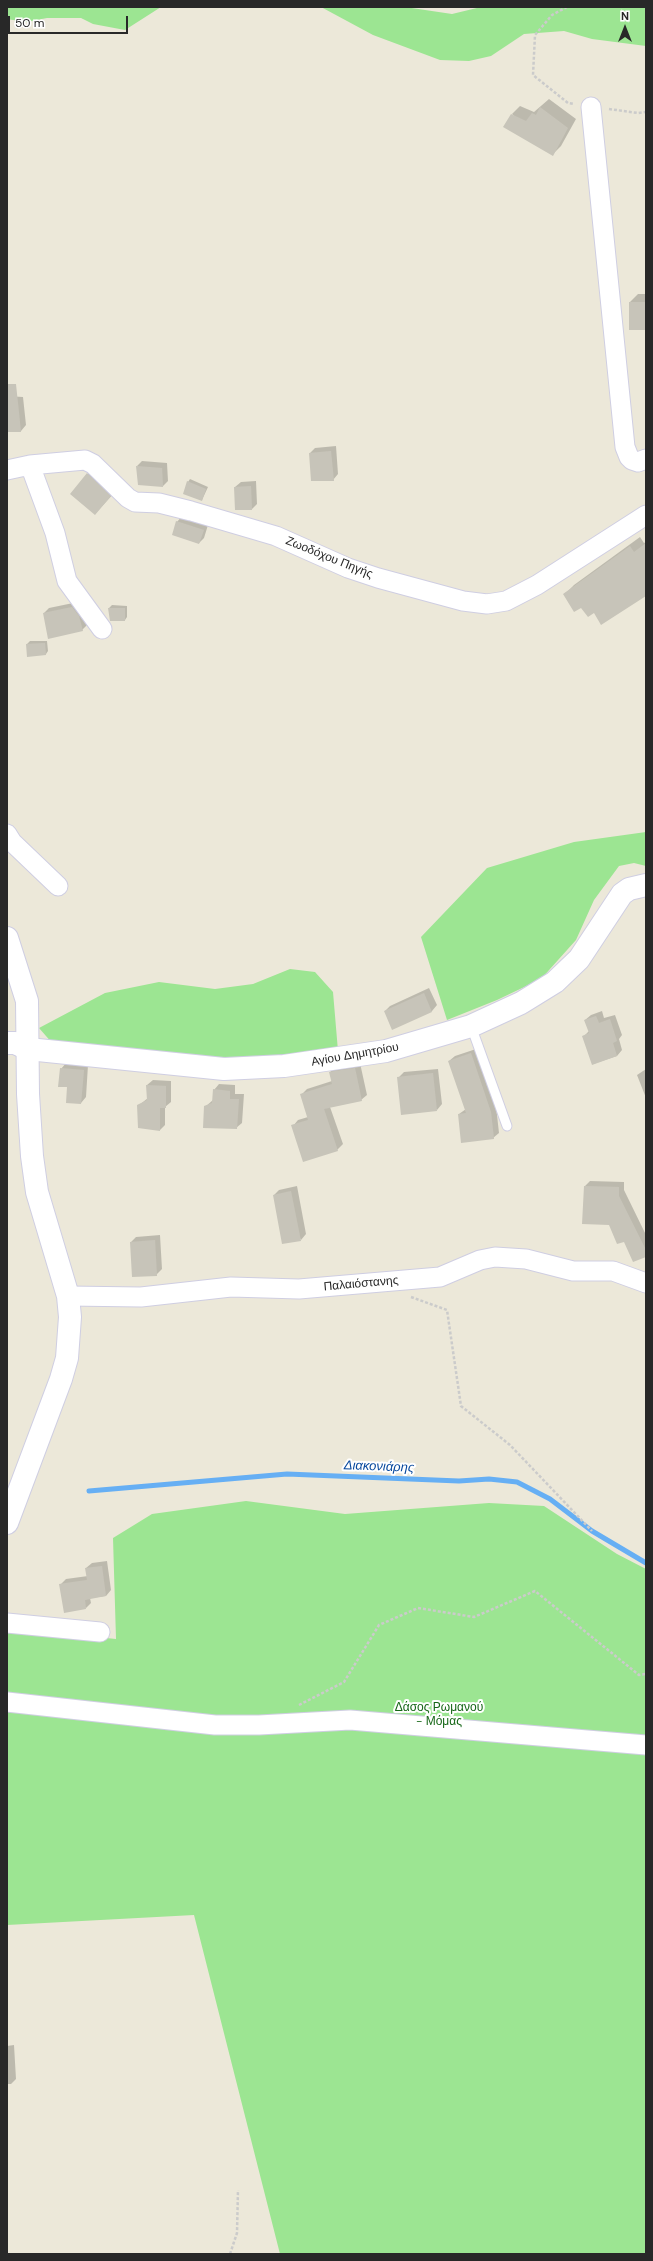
<!DOCTYPE html>
<html>
<head>
<meta charset="utf-8">
<style>
	body { margin:0 }
	#map { position:relative; width:653px; height:2261px; overflow:hidden; background:#ece8d9; font-family:"DM Sans",sans-serif }
	canvas { display:block }
	.frame { position:absolute; inset:0; border:8px solid #282828; pointer-events:none }
	.north { position:absolute; left:605px; top:8px; width:40px; height:40px; -webkit-text-stroke:3px #fff; paint-order:stroke; rotate:0deg; font-size:11px; font-weight:700; line-height:16px; text-align:center; color:#282828 }
	.north::after { content:''; display:block; margin:auto; width:14px; height:18px; background:#282828; clip-path:polygon(50% 0,100% 100%,50% 72%,0 100%) }
	.scale { position:absolute; left:8px; top:16px; width:120px; height:18px; box-sizing:border-box; border:2px solid #282828; border-top:0; padding-left:5px; font-size:12px; line-height:14px; white-space:nowrap; color:#282828; -webkit-text-stroke:3px #fff; paint-order:stroke }
</style>
</head>
<body>
<div id="map">
<canvas width="653" height="2261"></canvas>
<div class="frame"></div>
<div class="north">N</div>
<div class="scale">50 m</div>
</div>
<script>
const ctx = document.querySelector('canvas').getContext('2d');
ctx.lineJoin = 'round';
function paint(path, color) { ctx.fillStyle = color; ctx.fill(path, 'evenodd'); }
const shape = rows => new Path2D(rows.map(r => 'M' + r).join(''));
function strokePath(path, color, width, dash) { ctx.strokeStyle = color; ctx.lineWidth = width; ctx.lineCap = dash ? 'butt' : 'round'; ctx.setLineDash(dash || []); ctx.stroke(path); }
function label(font, color, halo, rows, align = 'center') {
  ctx.font = font + ' "DM Sans",sans-serif'; ctx.lineWidth = 4; ctx.setLineDash([]); ctx.textBaseline = 'middle'; ctx.strokeStyle = halo; ctx.fillStyle = color; for (const [text, x, y, turn = 0] of rows) {
    ctx.save(); ctx.translate(x, y); ctx.rotate((+turn || 0) * Math.PI / 180); ctx.textAlign = isNaN(turn) ? turn : align; if (halo) ctx.strokeText(text, 0, 0); ctx.fillText(text, 0, 0); ctx.restore();
  }
}
paint(shape([
	[7,7,161,7,125,30,93,24,81,18,47,18,26,22,7,19],
	[321,7,405,7,452,14,481,7,646,7,646,46,592,39,564,31,524,34,491,56,469,61,440,60,373,35],
	[646,832,646,866,634,863,619,866,594,900,576,940,541,979,497,1000,447,1020,421,937,487,868,574,842],
	[290,969,315,972,333,992,338,1051,247,1062,53,1044,39,1028,105,993,159,982,215,989,253,984],
	[246,1501,345,1514,489,1503,544,1506,617,1554,646,1569,646,2254,280,2254,194,1915,7,1925,7,1628,116,1639,113,1538,152,1514]
]), '#9ce592');
paint(shape([
	[549,99,576,119,561,146,553,154,512,114,520,106,534,112],
	[638,294,646,294,646,329,630,302],
	[7,396,23,397,26,425,21,431,7,431],
	[336,446,338,474,333,480,310,453,315,448],
	[142,461,167,463,168,481,163,486,137,466],
	[93,469,115,492,95,514,88,474],
	[190,479,208,487,202,500,188,482],
	[256,481,257,504,252,509,235,487,241,482],
	[182,516,208,525,204,538,199,543,177,522],
	[640,537,644,543,646,542,646,595,594,612,564,595,574,585],
	[78,602,88,624,82,630,44,613,49,608],
	[112,605,127,606,127,617,125,620,111,620,109,608],
	[30,641,47,641,48,651,46,654,28,656,27,644],
	[429,988,437,1005,432,1011,393,1028,385,1011,390,1006],
	[602,1011,604,1018,615,1015,622,1035,619,1039,622,1050,617,1056,593,1064,584,1036,589,1031,585,1020,591,1015],
	[476,1049,496,1106,499,1133,493,1138,459,1114,466,1109,449,1061,455,1056],
	[66,1063,88,1065,86,1097,81,1103,68,1086,61,1069],
	[360,1063,367,1095,361,1100,330,1107,343,1144,337,1150,293,1126,298,1120,308,1117,301,1095,307,1089,332,1081,330,1072,336,1067],
	[438,1069,442,1104,437,1110,398,1078,404,1072],
	[646,1069,646,1098,637,1075],
	[153,1080,171,1081,171,1102,165,1107,165,1125,160,1130,139,1127,138,1106,148,1098,147,1085],
	[219,1084,235,1085,235,1094,244,1094,242,1123,236,1128,205,1107,213,1100,214,1090],
	[590,1181,624,1182,624,1190,646,1235,646,1255,624,1241,610,1224,585,1186],
	[297,1186,306,1234,301,1240,274,1195,279,1190],
	[160,1235,162,1269,156,1275,131,1242,136,1237],
	[107,1561,111,1590,106,1596,90,1598,91,1603,86,1608,60,1585,66,1579,88,1576,86,1568,92,1563],
	[14,2045,16,2079,11,2084,7,2084,7,2046]
]), '#0003');
strokePath(shape([
	[89,1491,287,1474,459,1481,489,1479,517,1482,550,1499,592,1531,646,1563]
]), '#66aff4', 5);
paint(shape([
	[540,107,568,128,553,156,503,127,511,114,526,121,532,113,536,115],
	[629,302,646,302,646,330,629,330],
	[7,384,16,384,21,432,7,432],
	[331,451,334,481,311,481,309,453],
	[136,466,162,468,163,487,138,485],
	[87,473,111,496,95,515,70,494],
	[187,481,206,489,202,501,183,494],
	[251,486,252,510,235,510,234,487],
	[176,521,204,530,199,544,172,535],
	[646,543,646,596,601,625,594,613,588,617,581,608,574,612,563,594,630,546,634,552],
	[72,607,79,616,83,631,48,639,43,613],
	[108,608,125,608,125,621,110,621],
	[45,643,46,655,27,657,26,644],
	[424,993,432,1012,392,1030,384,1011],
	[596,1016,599,1023,610,1019,617,1041,613,1043,617,1056,592,1065,582,1036,589,1033,584,1020],
	[471,1053,491,1112,494,1139,461,1143,458,1114,466,1113,448,1061],
	[60,1068,84,1070,81,1104,66,1103,67,1087,58,1087],
	[355,1068,362,1101,324,1109,338,1151,303,1162,291,1125,308,1120,300,1094,332,1084,329,1072],
	[433,1073,437,1111,401,1115,397,1077],
	[146,1085,166,1086,166,1108,160,1108,160,1131,138,1128,137,1105,147,1100],
	[213,1089,230,1091,230,1099,239,1099,237,1129,203,1128,204,1106,212,1103],
	[584,1186,619,1187,619,1196,646,1250,646,1257,633,1262,624,1242,617,1244,609,1225,582,1224],
	[291,1191,301,1241,282,1244,273,1195],
	[155,1240,157,1276,132,1277,130,1242],
	[102,1566,106,1596,85,1600,86,1609,64,1613,59,1584,87,1580,85,1568]
]), '#c7c4b9');
const service = shape([
	[471,1026,507,1126]
]);
const minor = shape([
	[591,107,625,447,629,457,632,460,638,462,646,459],
	[30,465,55,533,67,581,102,629],
	[7,470,30,465,85,460,93,464,128,498,135,502,159,503,191,511,276,536,348,568,378,578,463,601,487,604,506,601,537,585,646,515],
	[7,834,12,842,58,886],
	[68,1296,141,1297,231,1287,299,1289,440,1277,480,1260,495,1257,526,1259,573,1271,613,1271,646,1283],
	[7,1623,100,1632],
	[7,1702,215,1725,259,1725,350,1720,646,1745]
]);
const tertiary = shape([
	[7,938,27,1001,28,1094,32,1156,37,1192,68,1296,70,1317,67,1358,61,1379,7,1523]
]);
const secondary = shape([
	[7,1043,15,1043,28,1049,224,1069,284,1066,386,1051,471,1026,521,1003,555,982,579,959,622,894,629,889,646,885]
]);
strokePath(service, '#cfcee2', 11);
strokePath(minor, '#cfcee2', 21);
strokePath(tertiary, '#cfcee2', 24);
strokePath(secondary, '#cfcee2', 24);
strokePath(shape([
	[567,7,552,15,535,35,533,75,568,103,574,104],
	[609,109,638,113,646,112],
	[411,1297,447,1310,461,1406,510,1445,592,1531],
	[299,1705,344,1682,379,1625,418,1608,474,1617,535,1591,639,1675,646,1674],
	[230,2254,237,2233,238,2190]
]), '#cbcbcb', 2.5, [3, 2]);
strokePath(service, '#fff', 9);
strokePath(minor, '#fff', 19);
strokePath(tertiary, '#fff', 22);
strokePath(secondary, '#fff', 22);
label('12px', '#282828', '#fff', [
	["Ζωοδόχου Πηγής",329,558,22],
	["Αγίου Δημητρίου",355,1055,-10],
	["Παλαιόστανης",361,1284,-5]
]);
label('12px', '#166717', '#fff', [
	["Δάσος Ρωμανού",439,1708],
	["- Μόμας",439,1722]
]);
label('italic 13px', '#07489d', '#fff', [
	["Διακονιάρης",379,1467,2]
]);
</script>
</body>
</html>
